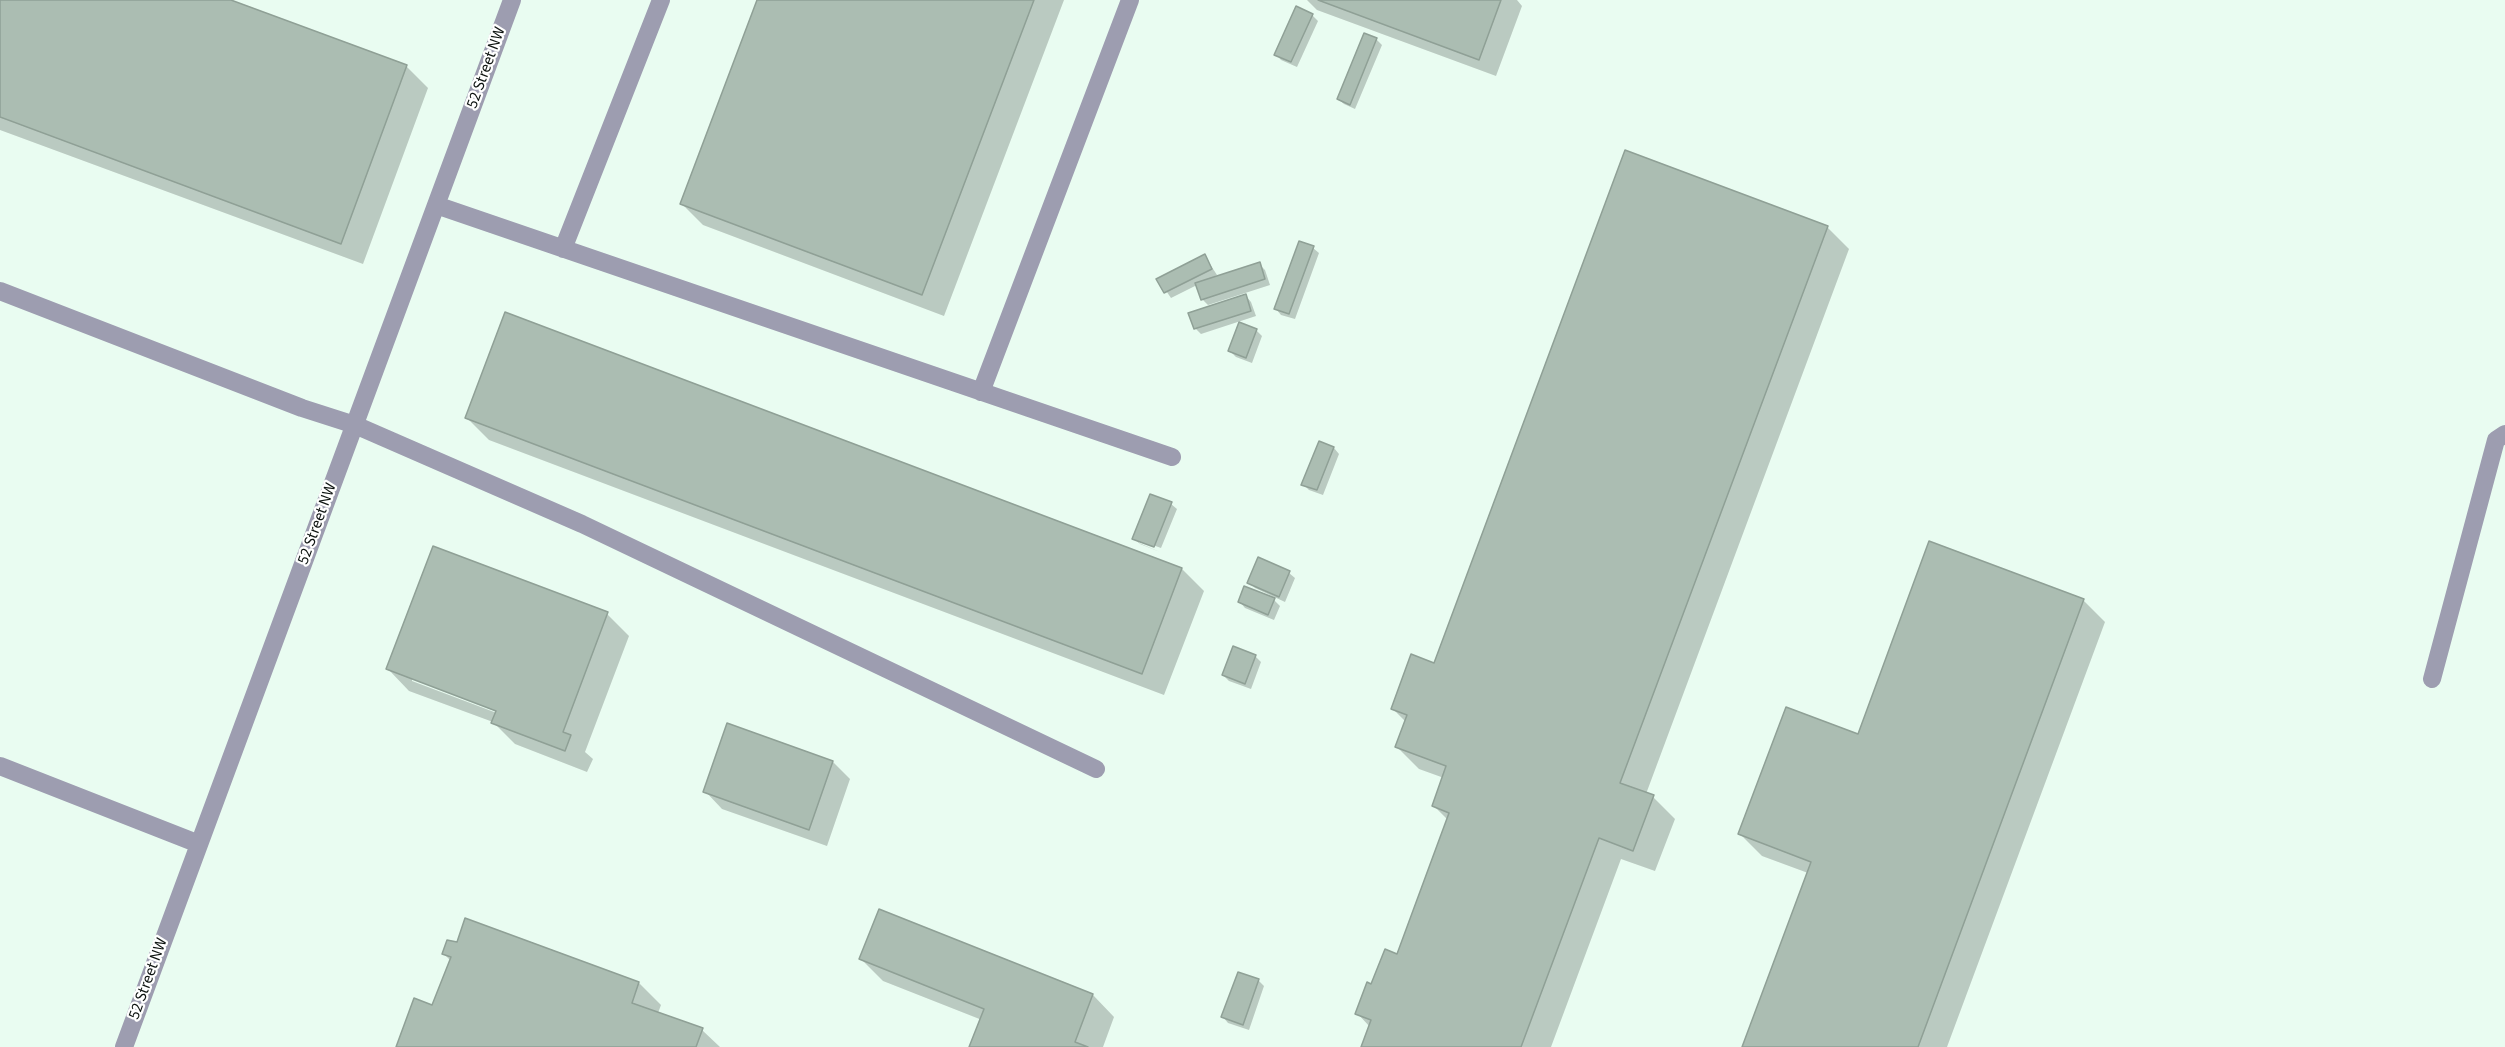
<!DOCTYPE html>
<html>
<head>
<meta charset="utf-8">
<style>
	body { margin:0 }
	canvas { display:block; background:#e9fcf1 }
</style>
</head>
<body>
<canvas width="2505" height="1047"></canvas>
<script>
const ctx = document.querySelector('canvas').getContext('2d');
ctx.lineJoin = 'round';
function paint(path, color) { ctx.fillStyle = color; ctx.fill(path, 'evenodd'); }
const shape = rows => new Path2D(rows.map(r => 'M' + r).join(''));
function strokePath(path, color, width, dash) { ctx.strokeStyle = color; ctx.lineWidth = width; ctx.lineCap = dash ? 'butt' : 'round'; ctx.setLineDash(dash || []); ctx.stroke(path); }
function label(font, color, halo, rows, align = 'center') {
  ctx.font = font + ' "Source Sans 3",sans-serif'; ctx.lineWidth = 4.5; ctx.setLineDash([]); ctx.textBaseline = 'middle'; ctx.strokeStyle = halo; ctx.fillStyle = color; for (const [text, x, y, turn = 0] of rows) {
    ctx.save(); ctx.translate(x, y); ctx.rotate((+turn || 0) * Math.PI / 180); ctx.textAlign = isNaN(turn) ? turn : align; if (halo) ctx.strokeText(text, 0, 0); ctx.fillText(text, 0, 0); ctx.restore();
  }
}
paint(shape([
	[0,0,227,0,406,66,428,88,363,264,0,130],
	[758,0,1064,0,944,316,703,225,681,203],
	[1307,0,1517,0,1522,6,1496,76,1317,10],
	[1312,15,1318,21,1297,67,1281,60,1276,54],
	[1376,39,1382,45,1355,109,1344,104,1338,99],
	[1827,227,1849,249,1646,794,1653,797,1675,819,1655,871,1621,859,1551,1047,1363,1047,1370,1027,1357,1013,1372,986,1397,955,1448,820,1434,806,1444,778,1419,769,1397,747,1406,722,1393,709,1435,665],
	[1313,248,1319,253,1295,319,1281,315,1276,309],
	[1204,255,1217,275,1211,278,1212,279,1259,264,1265,270,1270,285,1208,305,1202,299,1197,285,1171,298,1158,279],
	[1246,296,1251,302,1256,316,1201,334,1195,328],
	[506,314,1182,569,1204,591,1164,695,489,440,467,418],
	[1256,330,1262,336,1252,363,1236,357,1230,351],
	[1320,443,1334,448,1339,454,1323,495,1309,490,1303,484],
	[1151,496,1171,504,1177,509,1161,548,1139,540,1139,543,1160,552,1140,544,1134,538],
	[434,548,607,614,629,636,585,752,593,759,587,772,515,744,493,722,409,691,388,669],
	[412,678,503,712,502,715,412,681],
	[1289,573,1295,578,1285,602,1255,588,1249,582],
	[1271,597,1280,606,1274,620,1245,608,1240,602],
	[2083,600,2105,622,1947,1047,1744,1047,1808,873,1762,856,1740,834,1859,736],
	[1255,656,1261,662,1251,689,1229,681,1223,675],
	[833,762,850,779,827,846,722,809,705,791],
	[466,920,639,983,661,1005,658,1013,702,1030,720,1047,398,1047,433,1007,451,961,444,954,457,944],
	[861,959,1093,995,1114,1017,1103,1047,971,1047,982,1020,883,981],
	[1239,974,1259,981,1264,986,1249,1030,1228,1023,1223,1017]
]), '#0003');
const building = shape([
	[0,0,231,0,407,65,341,244,0,117,0,0],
	[757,0,1034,0,922,295,680,204,757,0],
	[1318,0,1501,0,1479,60,1318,0],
	[1296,6,1313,14,1291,62,1274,55,1296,6],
	[1364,33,1377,38,1350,105,1337,99,1364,33],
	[1625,150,1828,226,1620,783,1654,795,1633,851,1599,838,1521,1047,1361,1047,1371,1020,1355,1014,1367,982,1371,984,1385,949,1397,954,1449,813,1432,806,1446,766,1395,747,1407,715,1391,709,1411,654,1434,663,1625,150],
	[1299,241,1314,246,1289,314,1274,309,1299,241],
	[1205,254,1212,269,1164,293,1156,279,1205,254],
	[1260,262,1265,279,1201,300,1195,283,1260,262],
	[1246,294,1251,311,1194,329,1188,313,1246,294],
	[505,312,1182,568,1142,674,465,418,505,312],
	[1239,322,1257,329,1246,358,1228,351,1239,322],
	[1319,441,1334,447,1317,490,1301,485,1319,441],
	[1150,494,1172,502,1154,547,1132,539,1150,494],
	[1929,541,2084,599,1918,1047,1742,1047,1811,862,1738,834,1786,707,1858,734,1929,541],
	[433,546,608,612,563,732,571,735,565,751,491,723,496,711,386,669,433,546],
	[1258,557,1290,571,1279,597,1247,583,1258,557],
	[1244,586,1275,598,1268,615,1238,602,1244,586],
	[1233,646,1256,655,1245,684,1222,675,1233,646],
	[727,723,833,761,809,830,703,792,727,723],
	[879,909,1093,994,1075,1042,1088,1047,969,1047,984,1009,859,959,879,909],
	[465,918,639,982,632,1003,703,1028,696,1047,396,1047,414,998,432,1005,451,957,442,954,447,940,457,942,465,918],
	[1238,972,1259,979,1243,1025,1221,1017,1238,972]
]);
paint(building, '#abbdb2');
strokePath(building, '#8fa096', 1.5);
strokePath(shape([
	[436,205,1172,457],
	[563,249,661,0],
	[0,291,302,408,355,425,582,524,1096,769],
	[981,392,1130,0],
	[2432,679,2496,440,2505,434],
	[0,766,199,844],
	[124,1047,512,0]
]), '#9d9db0', 18);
label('16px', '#0e1411', '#fff', [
	["52 Street NW",487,68,-70],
	["52 Street NW",318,524,-70],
	["52 Street NW",149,979,-70]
]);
</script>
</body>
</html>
